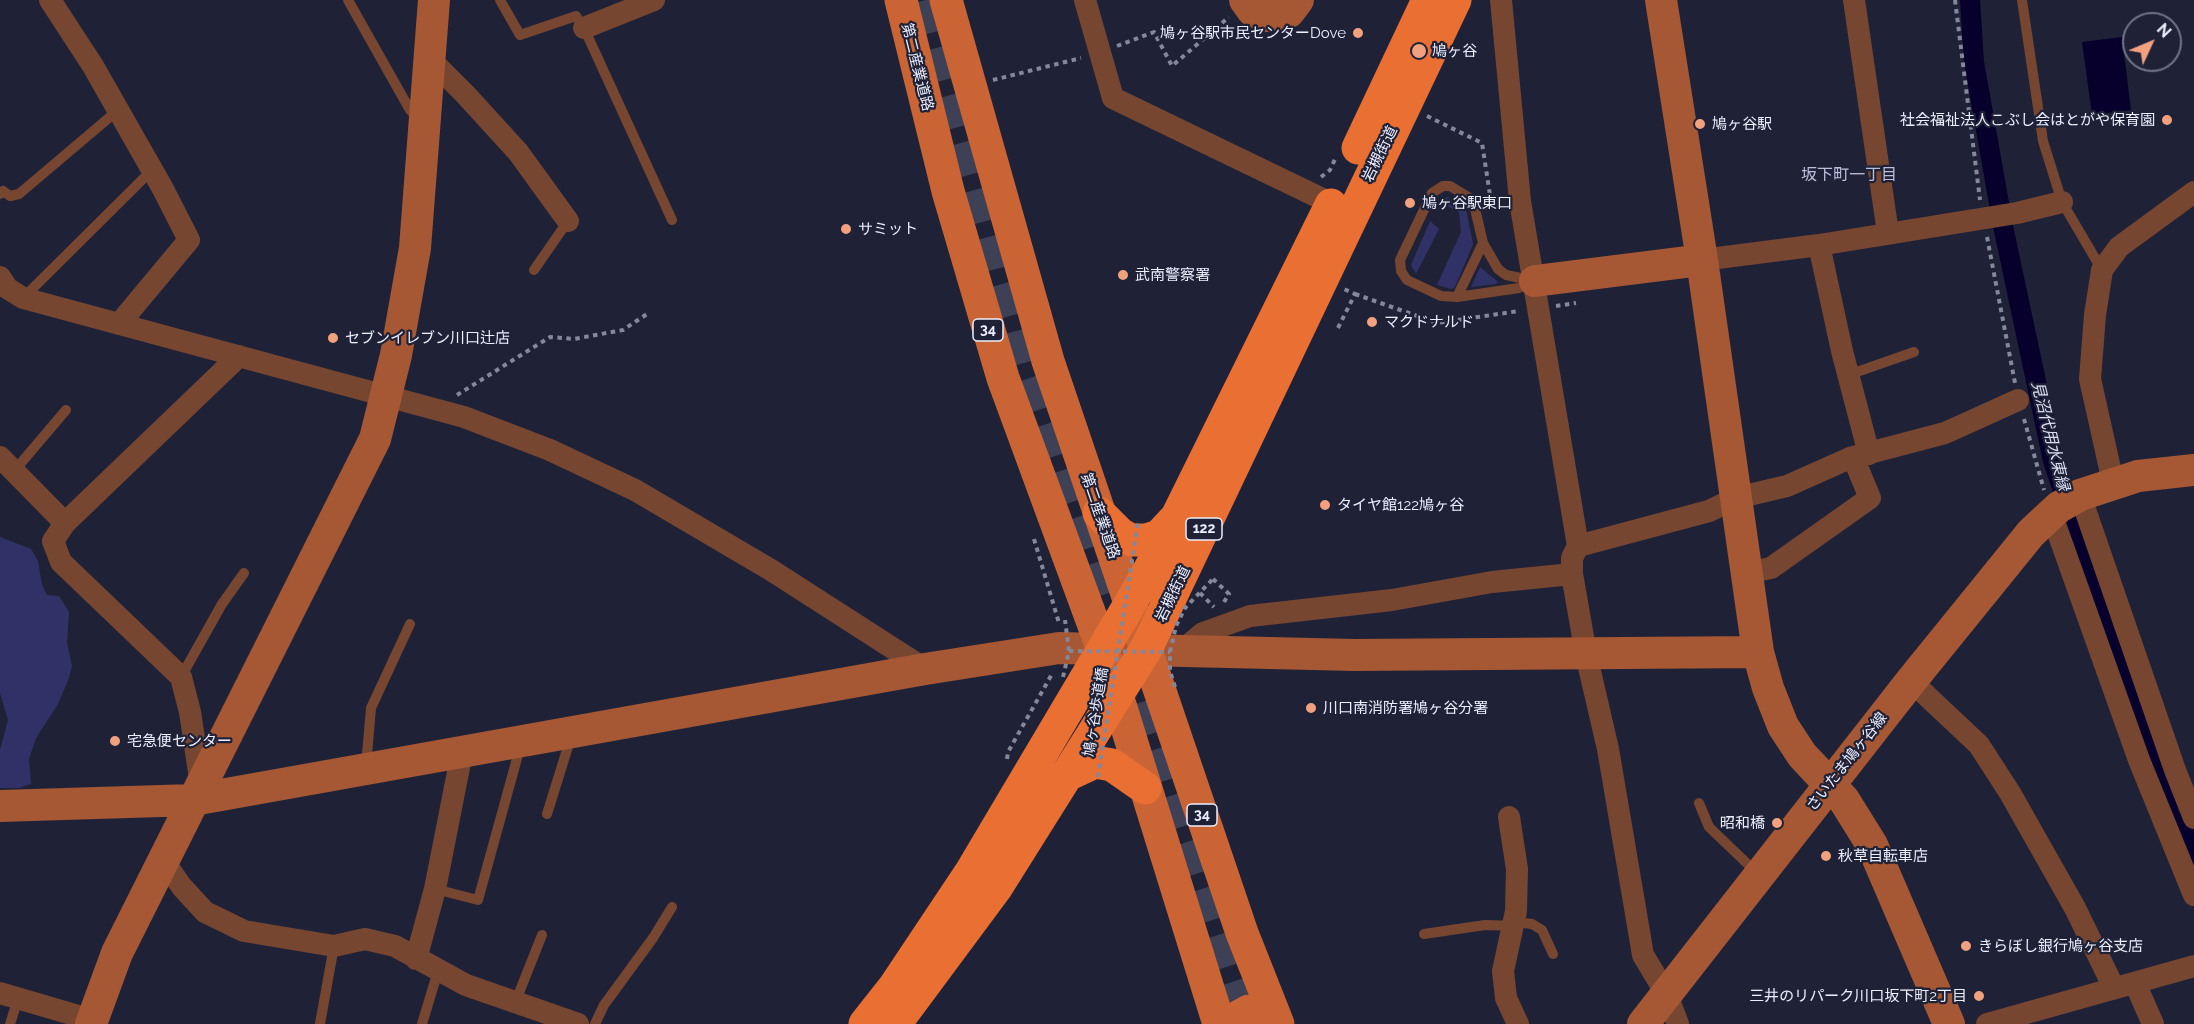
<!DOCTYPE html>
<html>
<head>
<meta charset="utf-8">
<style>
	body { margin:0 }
	#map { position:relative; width:2194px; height:1024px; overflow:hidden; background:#1f2237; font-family:Raleway,sans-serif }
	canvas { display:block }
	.north { position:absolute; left:2122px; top:12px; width:60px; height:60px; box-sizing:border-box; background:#1f2237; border:2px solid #717486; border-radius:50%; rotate:46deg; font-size:16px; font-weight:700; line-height:24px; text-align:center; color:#ebeefd }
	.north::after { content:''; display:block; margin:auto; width:21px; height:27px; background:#f2a17e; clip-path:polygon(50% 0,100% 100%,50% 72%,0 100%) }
</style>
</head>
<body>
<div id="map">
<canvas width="2194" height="1024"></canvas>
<div class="north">N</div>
</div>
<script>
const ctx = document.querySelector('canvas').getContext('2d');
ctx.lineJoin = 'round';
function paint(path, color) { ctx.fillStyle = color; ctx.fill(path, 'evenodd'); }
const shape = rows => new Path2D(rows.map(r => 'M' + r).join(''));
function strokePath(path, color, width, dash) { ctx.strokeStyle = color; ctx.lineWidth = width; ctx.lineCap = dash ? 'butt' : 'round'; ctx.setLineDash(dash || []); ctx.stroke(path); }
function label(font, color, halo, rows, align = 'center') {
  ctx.font = font + ' Raleway,"Noto Sans JP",sans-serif'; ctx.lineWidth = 4.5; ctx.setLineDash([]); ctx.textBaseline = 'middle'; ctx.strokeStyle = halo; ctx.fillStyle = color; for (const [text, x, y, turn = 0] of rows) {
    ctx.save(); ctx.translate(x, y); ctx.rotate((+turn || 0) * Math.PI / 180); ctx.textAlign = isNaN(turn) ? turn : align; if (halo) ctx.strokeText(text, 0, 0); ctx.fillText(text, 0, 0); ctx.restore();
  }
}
paint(shape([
	[1447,197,1466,209,1473,244,1455,287,1451,289,1437,285,1461,232,1459,212,1440,202],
	[1430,221,1439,229,1416,274,1411,265],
	[1480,267,1498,282,1496,284,1471,287],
	[0,537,31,549,38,561,42,585,47,595,59,596,69,612,67,643,72,666,69,678,58,704,36,738,29,759,31,784,19,788,0,788,0,750,8,720,0,693]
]), '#303267');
paint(shape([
	[2122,37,2131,110,2092,115,2082,42]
]), '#07002c');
strokePath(shape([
	[1970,0,1974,62,2003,226,2053,461,2154,758,2194,856]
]), '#07002c', 20);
strokePath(shape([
	[926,0,1027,369,1119,633,1247,1024]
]), '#3e4155', 33, [33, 16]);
strokePath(shape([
	[1955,0,1980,200],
	[1117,46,1154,32,1172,66,1229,17],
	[993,80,1081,58],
	[1427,116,1482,143,1492,208],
	[1321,177,1330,170,1336,157],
	[1987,237,2015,383],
	[1355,294,1437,323,1519,311],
	[1556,306,1576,303],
	[1338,328,1355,294,1344,289],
	[457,395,550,337,574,339,623,330,650,312],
	[2024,419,2044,490],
	[1034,539,1059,623],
	[1213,579,1229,594,1224,602],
	[1200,593,1214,607],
	[1007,759,1008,752,1052,674]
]), '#85889a', 4, [4.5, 4.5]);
strokePath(shape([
	[348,0,410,110,419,118],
	[500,0,520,35,576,16,584,28,672,220],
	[2022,0,2043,141,2062,202,2102,270],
	[1443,186,1450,186,1473,200,1483,243,1498,269,1506,275,1535,281,1519,288,1457,297,1441,296,1407,280,1401,271,1400,260,1432,193,1443,186],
	[0,194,3,191,10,196,19,194,117,111],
	[534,270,568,221],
	[1457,297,1483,243],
	[23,298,152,170],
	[1848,375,1914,352],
	[15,470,66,410],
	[181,677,222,604,244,573],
	[366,766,371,708,410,624],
	[1699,803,1709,827,1757,873],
	[547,814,571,737],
	[435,889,478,900,521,744],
	[1515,922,1532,924,1542,930,1553,954],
	[1424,934,1485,925,1515,926],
	[515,1003,542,935],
	[10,1024,18,999],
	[320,1024,334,946],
	[422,1024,438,971],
	[595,1024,604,1005,653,938,672,907]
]), '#774631', 10);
strokePath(shape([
	[50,0,93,66,163,189,189,240,119,324],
	[1085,0,1113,98,1345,210],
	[1501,0,1520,201,1578,546,1572,558,1572,574,1586,654,1608,749,1643,955,1667,995,1678,1024],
	[1854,0,1888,233],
	[584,28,654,0],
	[430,59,465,94,518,152,568,221],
	[1819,245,1842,351,1869,454],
	[1702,260,1819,245,2017,213,2062,202],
	[0,277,7,288,23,298,464,417,550,450,635,490,771,570,925,669],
	[0,457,65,523],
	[2113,482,2090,379,2095,315,2102,270,2119,247,2194,192],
	[2080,495,2175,770,2194,818],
	[2051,513,2139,760,2194,895],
	[1578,546,1709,511,1736,498,1787,486,1850,458,1945,433,2018,400],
	[1746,573,1771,568,1870,498,1853,457],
	[1184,649,1203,633,1250,616,1392,600,1492,582,1572,574],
	[1911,681,1979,745,2010,793,2075,908,2114,988],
	[201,785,190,712,181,677,61,562,53,541,65,523,239,356],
	[1509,817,1517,869,1516,911,1503,971,1506,998,1518,1024],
	[163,860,182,887,205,912,244,931,334,946,365,939,395,946,466,985,578,1024],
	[416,959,435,889,462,752],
	[2135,983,2153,1024],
	[0,993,92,1020],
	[1987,1024,2194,966]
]), '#774631', 22);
strokePath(shape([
	[1245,0,1253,11,1266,16,1279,16,1289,12,1298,0],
	[1661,0,1702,260,1758,652,1768,688,1783,726,1802,755,1844,800,1872,845,1949,1024],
	[1535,281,1702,260],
	[0,806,193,800,925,669,1059,648,1354,655,1758,652],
	[91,1024,117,953,375,439,396,355,415,248,434,0],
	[1643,1024,1911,681,2031,533,2059,507,2080,495,2138,476,2194,470]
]), '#a65734', 32);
strokePath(shape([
	[901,0,948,191,1003,378,1103,650,1219,1024],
	[946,0,1048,361,1242,933,1278,1024],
	[1234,1024,1240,1016,1249,1011,1260,1011,1270,1015,1277,1024]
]), '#ca6434', 33);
strokePath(shape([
	[1358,148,1428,0],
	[1099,513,1120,534,1131,540,1146,540,1159,536,1175,519],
	[1067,775,1095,762,1112,765,1145,788],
	[865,1024,895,986,971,872,1130,604,1161,549,1331,205],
	[895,1024,996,888,1146,649,1455,0]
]), '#ea6f33', 33);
strokePath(shape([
	[1069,651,1170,652],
	[1063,677,1069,651,1065,620],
	[1175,687,1170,671,1170,652,1176,626,1185,608,1213,579],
	[1098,777,1138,522]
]), '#85889a', 4, [4.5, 4.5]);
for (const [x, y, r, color] of [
	[1358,33,6,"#f2a17e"],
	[1419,51,8,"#f2a17e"],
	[2167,120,6,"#f2a17e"],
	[1700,124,6,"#f2a17e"],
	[1410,203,6,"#f2a17e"],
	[846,229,6,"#f2a17e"],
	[1123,275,6,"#f2a17e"],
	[1372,322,6,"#f2a17e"],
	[333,338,6,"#f2a17e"],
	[1325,505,6,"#f2a17e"],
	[1311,708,6,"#f2a17e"],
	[115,741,6,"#f2a17e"],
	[1777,823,6,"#f2a17e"],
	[1826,856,6,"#f2a17e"],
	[1966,946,6,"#f2a17e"],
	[1979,996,6,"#f2a17e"]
]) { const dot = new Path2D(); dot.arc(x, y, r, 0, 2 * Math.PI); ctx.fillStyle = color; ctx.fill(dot); strokePath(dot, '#1f2237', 2); }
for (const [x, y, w] of [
	[988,330,30],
	[1204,529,36],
	[1202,815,30]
]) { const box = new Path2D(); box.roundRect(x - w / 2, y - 11, w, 22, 4.5); ctx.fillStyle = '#1f2237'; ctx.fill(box); strokePath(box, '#ebeefd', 1.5); }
label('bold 14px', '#ebeefd', null, [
	["34",988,330],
	["122",1204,529],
	["34",1202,815]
]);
label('15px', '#ebeefd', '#1f2237', [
	["鳩ヶ谷駅市民センターDove",1346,33,"right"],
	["鳩ヶ谷",1432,51],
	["社会福祉法人こぶし会はとがや保育園",2155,120,"right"],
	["鳩ヶ谷駅",1712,124],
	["鳩ヶ谷駅東口",1422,203],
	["サミット",858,229],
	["武南警察署",1135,275],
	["マクドナルド",1384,322],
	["セブンイレブン川口辻店",345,338],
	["タイヤ館122鳩ヶ谷",1337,505],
	["川口南消防署鳩ヶ谷分署",1323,708],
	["宅急便センター",127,741],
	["昭和橋",1765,823,"right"],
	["秋草自転車店",1838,856],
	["きらぼし銀行鳩ヶ谷支店",1978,946],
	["三井のリパーク川口坂下町2丁目",1967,996,"right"]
], 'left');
label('15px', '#ebeefd', '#1f2237', [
	["第二産業道路",917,67,76],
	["岩槻街道",1380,154,-64],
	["第二産業道路",1100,516,71],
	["岩槻街道",1173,594,-64],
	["鳩ヶ谷歩道橋",1096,712,-81],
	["さいたま鳩ヶ谷線",1847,762,-52]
]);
label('16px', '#bbbfdc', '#1f2237', [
	["坂下町一丁目",1849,175]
]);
label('italic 16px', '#daddf1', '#1f2237', [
	["見沼代用水東縁",2050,436,76]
]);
</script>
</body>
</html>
